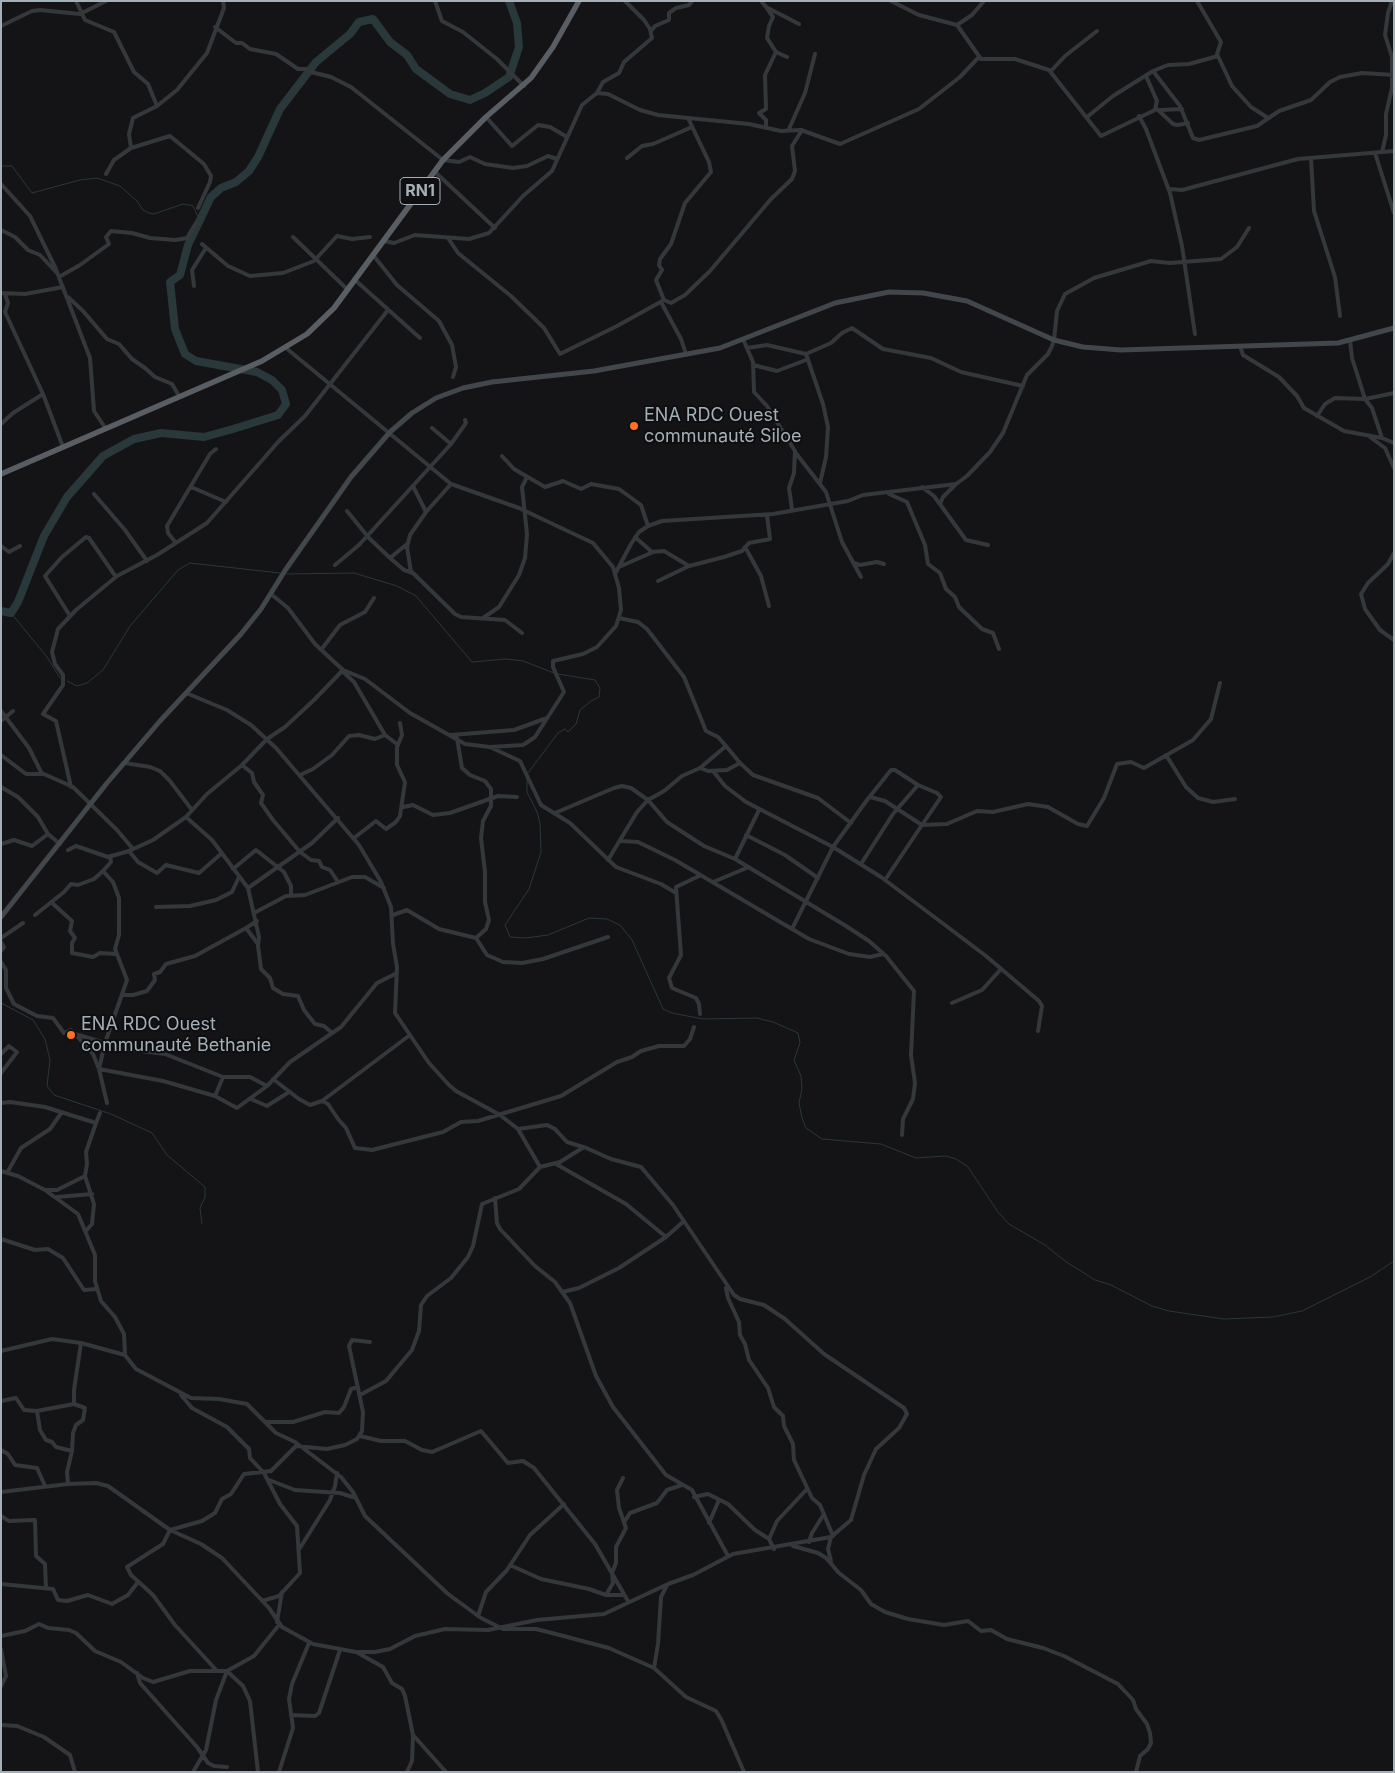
<!DOCTYPE html>
<html>
<head>
<meta charset="utf-8">
<style>
	body { margin:0 }
	#map { position:relative; width:1395px; height:1773px; overflow:hidden; background:#141416; font-family:Inter,sans-serif }
	canvas { display:block }
	.frame { position:absolute; inset:0; border:2px solid #a4b0b7; pointer-events:none }
</style>
</head>
<body>
<div id="map">
<canvas width="1395" height="1773"></canvas>
<div class="frame"></div>
</div>
<script>
const ctx = document.querySelector('canvas').getContext('2d');
ctx.lineJoin = 'round';
const shape = rows => new Path2D(rows.map(r => 'M' + r).join(''));
function strokePath(path, color, width, dash) { ctx.strokeStyle = color; ctx.lineWidth = width; ctx.lineCap = dash ? 'butt' : 'round'; ctx.setLineDash(dash || []); ctx.stroke(path); }
function label(font, color, halo, rows, align = 'center') {
  ctx.font = font + ' Inter,sans-serif'; ctx.lineWidth = 4; ctx.setLineDash([]); ctx.textBaseline = 'middle'; ctx.strokeStyle = halo; ctx.fillStyle = color; for (const [text, x, y, turn = 0] of rows) {
    ctx.save(); ctx.translate(x, y); ctx.rotate((+turn || 0) * Math.PI / 180); ctx.textAlign = isNaN(turn) ? turn : align; if (halo) ctx.strokeText(text, 0, 0); ctx.fillText(text, 0, 0); ctx.restore();
  }
}
strokePath(shape([
	[1,166,12,166,32,193,80,180,97,178,120,186,137,201,143,210,149,213,154,214,183,204,190,205,193,206,200,221],
	[287,574,354,573,397,586,416,596,472,662,506,659,523,661,554,673],
	[11,613,47,657,60,678],
	[67,681,77,686,87,683,103,670,130,626,178,570,190,563,280,573],
	[528,773,558,733,565,729,568,732,576,724,580,710,591,701,599,697,600,688,595,680,558,674],
	[527,777,527,792,537,812,540,823,541,852,529,889,505,925,510,937,526,938,548,935,589,918,607,919,620,925,632,940,663,1009,672,1013,703,1019,757,1018,773,1022,798,1033,800,1043,794,1060,801,1076,802,1089,799,1103,802,1118,806,1128,822,1139,881,1144,916,1158,946,1156,956,1159,968,1167,998,1212,1009,1224,1045,1245,1065,1261,1095,1280,1111,1285,1152,1306,1169,1311,1224,1319,1273,1317,1302,1311,1370,1277,1394,1261],
	[1,1003,33,1020,45,1039,50,1060,47,1086,54,1095,111,1114,152,1133,167,1155,205,1187,205,1197,200,1208,202,1224]
]), '#29383b', 1);
strokePath(shape([
	[1,611,11,613,18,602,44,536,67,497,103,456,134,439,161,433,204,437,233,429,278,415,286,404,282,390,272,380,257,372,196,361,185,354,175,329,170,282,180,275,188,245,211,197,221,188,236,182,249,171,258,157,280,109,316,62,350,34,359,22,373,19,390,42,407,55,416,69,450,94,470,100,485,93,509,77,519,47,517,23,509,1]
]), '#29383b', 8);
strokePath(shape([
	[76,1,85,20,114,32,134,72,148,84,157,106,133,118,129,134,131,148,114,160,106,174],
	[435,1,442,21,463,32,497,59,524,86],
	[761,1,766,7,799,24],
	[891,1,919,15,957,25,981,59,1015,59,1049,70,1101,136,1157,109,1173,124,1178,125,1188,123],
	[1197,1,1221,42,1217,54,1232,86,1251,107,1268,118],
	[766,7,773,17,769,26,767,38,776,52,787,57],
	[957,25,972,15,984,1],
	[1,26,32,11,40,10,80,14,106,1],
	[215,27,236,43,242,43,250,49,276,54,298,69,307,69],
	[651,31,655,26,669,20,669,13,676,8,689,5,692,1],
	[1051,71,1065,56,1097,31],
	[1153,71,1180,106,1193,138,1199,140,1257,126,1279,111,1311,100,1330,82,1340,77,1362,73,1394,75],
	[311,72,331,77,351,87,443,160,459,162,470,157,485,164,513,168,527,166,548,156,557,159],
	[1146,76,1157,101,1155,109],
	[597,93,603,82,619,73,624,62,652,38,650,29,644,20,625,1],
	[157,106,177,90,207,53,224,8,223,1],
	[1161,110,1182,109],
	[1139,116,1146,129,1170,193,1182,246,1195,334],
	[486,117,512,146,538,125,550,127,567,137],
	[1087,117,1113,96,1153,71,1168,65,1189,64,1218,56],
	[766,127,766,120,759,113,766,109,765,75,776,52],
	[789,129,805,93,815,54],
	[131,148,170,136,204,164,211,176,210,182,198,208],
	[1382,152,1386,135,1386,114,1392,88,1392,57,1385,35,1388,13,1392,1],
	[1375,153,1394,213],
	[627,158,642,146,653,144,692,127],
	[1311,158,1314,211,1335,277,1340,316],
	[434,171,495,228],
	[1,184,30,216,55,267,90,358,94,411,106,429],
	[1169,189,1182,190,1298,159,1394,151],
	[1,230,15,237,28,250,40,255,56,272],
	[293,237,348,290],
	[448,238,458,253,511,296,544,328,560,354,617,326,664,300,671,303,685,295,710,271,771,199,792,179,795,171,792,146,802,130],
	[384,241,394,243,415,235,469,239,489,233,523,196,552,171,582,105,597,93,608,94,640,110,658,115,749,124,781,131,801,130,840,144,919,109,960,77,978,58],
	[202,244,228,266,250,276,283,273,314,261,337,236,352,239,370,237],
	[373,255,397,285,439,321,452,345,456,367,453,377],
	[59,277,80,265,109,244,106,237,111,231,132,233,150,238,175,240,187,238,196,223],
	[355,280,420,338],
	[194,286,192,270,206,248],
	[1,293,25,294,63,287],
	[5,294,8,303,5,312,43,394,63,447],
	[68,297,83,311,107,339,119,344,132,359,145,368,155,377,172,384,179,396],
	[664,300,656,280,662,270,659,265,660,259,671,244,685,203,711,172,709,162,688,118],
	[661,302,681,339,686,354],
	[743,339,753,362,754,392,767,406,795,451,794,473,789,488,792,509],
	[1350,340,1352,358,1365,399,1372,408,1382,438],
	[1240,346,1243,355,1279,377,1297,396,1304,408,1344,431,1382,438,1394,443],
	[747,348,767,345,806,354,831,343,842,333,852,328,883,349,931,358,961,372,1023,386],
	[806,354,823,404,828,427,826,457,820,483],
	[753,365,777,371,806,360],
	[1317,416,1325,404,1335,398,1365,399,1394,393],
	[1,424,13,413,43,394],
	[1370,437,1385,448,1394,468],
	[451,444,466,423,465,420],
	[795,452,826,492,842,542,861,577],
	[502,456,514,469,545,487,563,481,581,489,591,484,619,489,641,505,648,526],
	[413,486,426,512],
	[191,487,226,502],
	[922,487,934,496,966,540,988,545],
	[94,494,125,530,147,561],
	[889,494,907,502,925,545,928,564,940,573,946,589,955,597,959,607,982,629,993,633,999,649],
	[940,504,943,497,956,484],
	[347,511,369,538,390,558,404,570,413,573,455,614,461,617,505,620,522,633],
	[635,537,652,552,664,551,689,566,724,557,742,551,749,543,770,539,767,515],
	[176,543,168,533,167,526,210,454,216,449],
	[1,546,9,552,20,546],
	[745,547,761,576,769,606],
	[1394,553,1388,564,1368,583,1361,594,1365,609,1380,630,1394,640],
	[390,558,407,544],
	[854,563,860,565,877,562,884,564],
	[335,565,359,545,451,444,432,428],
	[619,567,653,552],
	[411,572,407,547,410,535,426,512,451,484],
	[615,574,631,544,639,532,648,526,662,521,773,514,848,501,863,495,956,484,967,476,990,452,1003,433,1027,375,1048,354,1052,346,1054,340,1057,311,1065,294,1094,278,1151,261,1170,263,1221,259,1237,247,1249,228],
	[658,581,689,566],
	[271,594,288,608,315,644,343,670,365,679,410,713,465,744,490,747,523,745,535,737,564,692,553,667,553,661,583,654,597,647,616,626,621,610,619,588,613,567,593,543,519,508,451,484,286,348],
	[70,616,45,576,62,557,86,537,89,538,116,577],
	[483,618,499,607,519,575,525,558,527,534,522,487,527,477],
	[619,618,638,622,647,629,684,677,706,731,718,737,726,746,700,768],
	[321,650,340,625,365,612,374,598],
	[342,671,354,682,385,735,398,745],
	[1,711,29,748,42,774],
	[1,721,13,711],
	[451,735,514,730,547,718],
	[457,738,462,768,470,775,485,781,491,789,491,806,483,821,481,838,485,872,485,902,489,920,486,929,476,938],
	[726,746,740,763],
	[492,748,520,761,541,805,570,823,616,867,661,884,676,893],
	[1,755,26,774,44,774,73,787,117,830,133,849],
	[1166,755,1186,787,1198,798,1213,802,1235,799],
	[125,763,150,767,160,771,170,781,192,810],
	[242,765,252,773,254,782,263,795,261,803,273,820,300,852,311,860,319,861,322,867,330,870,338,882],
	[713,771,725,786,746,802,833,847,867,800,891,770,895,770,918,785,937,793,941,797,922,825,885,801,870,797],
	[300,775,313,769,332,755,349,736,359,735,375,739,385,735],
	[1,787,18,797,38,817,48,834,60,844],
	[71,787,56,721,43,714,63,685,63,675,55,664,52,652,58,629,76,610,117,576,157,555,207,523,279,441,305,416,388,310],
	[403,807,413,805,433,815,450,813,498,796,517,797],
	[555,813,614,788,622,786,631,788,648,800,667,822,704,846,735,859,846,926,869,941,886,956,914,991,911,1055,915,1083,913,1099,903,1119,902,1135],
	[186,817,212,840,248,888,259,937,258,946,261,969,270,978,273,988,283,994,298,996,304,1010,315,1024,324,1026,332,1033],
	[746,835,785,855,818,878],
	[354,838,376,821,386,829,396,822,400,816,405,782,397,765,397,747,402,735,400,723],
	[621,841,638,842,675,860,792,929,833,847,881,877,941,922,986,956,1039,1001,1042,1006,1038,1031],
	[1,844,14,840,32,846,48,834],
	[68,850,76,846,108,857,129,851,153,840,186,817,207,794,242,765,267,739,285,727,315,699,343,670],
	[129,851,138,862,157,873,166,865,199,873,222,853],
	[735,859,759,810],
	[608,860,637,812,648,800,664,791,682,776,700,768,708,771,727,770,740,763,753,775,818,798,851,823],
	[861,864,893,814,918,785],
	[233,869,256,850,284,872,291,886,291,895],
	[699,876,676,887,681,955,669,978,672,988,696,998,699,1004,700,1014],
	[885,880,922,825,947,824,977,811,993,812,1028,804,1048,807,1078,824,1087,826,1104,798,1117,764,1131,762,1144,768,1193,740,1211,719,1220,683],
	[713,882,749,867],
	[248,888,312,843,338,818],
	[51,902,72,921,70,931,75,938,72,943,72,953,93,957,100,953,116,954],
	[156,907,190,906,216,900,232,892,239,877],
	[254,913,286,896,305,895,352,877,365,877,384,888],
	[35,915,64,892,71,884,78,885,94,879,103,871],
	[393,915,407,910,439,929,476,938,487,955,503,962,522,963,543,959,608,937],
	[246,928,257,921],
	[792,929,809,939,849,954,870,957,883,954],
	[1,938,23,923],
	[1,942,4,947,1,951],
	[1,962,6,970,6,988,14,1004,37,1016,53,1018,64,1033,71,1030,75,1034,126,1049,165,1054,223,1077,215,1096],
	[122,995,133,995,147,991,155,980,154,974,160,972,166,964,195,956,246,928,258,944],
	[952,1003,982,990,1001,969],
	[75,1034,93,1054,99,1069,163,1081,215,1096,237,1108,267,1086,290,1062,341,1027,377,983,397,973],
	[1,1054,9,1046,17,1052,1,1073],
	[223,1077,250,1077,267,1086],
	[273,1079,299,1099,310,1105,322,1101,328,1104,338,1119,346,1128,355,1148,372,1150,443,1132,461,1122,478,1121,561,1096,617,1062,632,1057,641,1051,659,1046,684,1046,690,1039,694,1027],
	[251,1099,267,1106,289,1092],
	[322,1101,410,1035],
	[1,1103,10,1102,45,1107,96,1123,100,1113],
	[107,1103,99,1069,105,1043,127,980,115,949,119,935,119,898,113,882,103,871,111,862,110,856],
	[518,1129,547,1125,555,1129,567,1142,583,1147],
	[556,1164,626,1204,666,1237,684,1221],
	[1,1171,18,1176,45,1190,78,1214,95,1255,95,1281,101,1301,115,1317,124,1334,125,1355],
	[7,1173,21,1148,50,1129,62,1112],
	[85,1176,94,1204,92,1224,86,1231],
	[47,1190,57,1190,85,1176,87,1164,86,1152,96,1123],
	[57,1197,92,1194],
	[495,1198,497,1223,500,1229,535,1266,555,1282,570,1303,596,1376,613,1407,666,1475,692,1490,728,1556],
	[1,1239,35,1250,48,1249,63,1258,84,1290,97,1289],
	[726,1288,728,1298,739,1322,740,1335,745,1344,749,1360,768,1388,774,1407,783,1416,784,1426,793,1444,794,1460,812,1498,820,1505,833,1536],
	[562,1292,579,1288,619,1268,666,1237],
	[1,1351,52,1339,81,1343,125,1355,136,1369,191,1398,219,1399,247,1404,276,1433,295,1442,341,1477,353,1492,365,1516,448,1594,481,1618,503,1629,536,1629,552,1633,609,1648,654,1668,686,1697,716,1711,721,1719,744,1772],
	[181,1395,192,1408,227,1427,249,1449,250,1458,264,1473,280,1504,297,1526,300,1573,279,1596,262,1601],
	[360,1395,386,1381,412,1350,419,1331,421,1305,427,1296,451,1278,468,1257,473,1246,482,1204,519,1189,540,1167],
	[1,1401,16,1398,24,1410,37,1411],
	[265,1422,293,1422,325,1412,339,1413,344,1407,351,1389,358,1387],
	[360,1436,381,1441,405,1441,422,1450,432,1452,481,1431,508,1463,523,1461,534,1468,595,1544,628,1601],
	[1,1450,8,1454,15,1465,37,1468,45,1486],
	[72,1451,73,1433,76,1425,83,1420,85,1408,74,1404],
	[269,1480,295,1490,340,1493,356,1498],
	[68,1484,67,1472,72,1451,56,1447,52,1442,46,1440,40,1430,37,1411,74,1404,74,1390,81,1343],
	[1,1492,68,1484,96,1483,108,1486,170,1530,201,1544,222,1558,269,1608,282,1627,313,1644,356,1652,375,1652,390,1649,415,1636,445,1629,488,1630,537,1620,604,1614,668,1584,693,1575,733,1554,831,1537,851,1520,864,1475,876,1449,899,1428,907,1414,904,1408,824,1354,785,1319,764,1305,740,1299,734,1295,673,1205,641,1167,611,1159,584,1147,560,1162,540,1167,518,1129,500,1115,456,1091,449,1085,429,1063,395,1013,397,967,393,944,391,907,381,882,359,845,276,748,251,725,227,710,186,693],
	[694,1497,708,1494,728,1504,755,1530,769,1539,774,1549],
	[1,1516,9,1521,35,1520,36,1556,45,1564,46,1588],
	[625,1521,630,1513,657,1503,667,1490,682,1485],
	[709,1523,719,1500],
	[769,1539,777,1521,807,1489],
	[809,1542,812,1533,824,1514],
	[793,1546,818,1553,826,1558,839,1573,861,1590,871,1604,885,1612,908,1619,944,1625,968,1621,981,1631,991,1630,1007,1639,1043,1648,1064,1656,1118,1684,1133,1700,1136,1709,1147,1724,1150,1733,1151,1743,1148,1749,1140,1756,1136,1772],
	[300,1548,330,1500,335,1486,337,1473],
	[831,1561,828,1549,831,1537],
	[510,1565,541,1579,589,1589,606,1595,624,1595],
	[1,1584,53,1589,58,1600,67,1601,88,1595,112,1604,128,1595,138,1582],
	[606,1595,613,1583,612,1573,616,1563,616,1547,626,1528,619,1508,617,1490,623,1478],
	[478,1616,486,1592,507,1570,530,1535,564,1504],
	[277,1622,282,1592],
	[1,1636,25,1631,39,1624,48,1628,69,1630,76,1633,95,1651,121,1662,143,1678,153,1682,190,1671,227,1671,254,1656,279,1625],
	[1,1649,6,1676,1,1686],
	[358,1653,383,1667,392,1683,402,1689,405,1696,413,1735,446,1772],
	[654,1668,658,1644,661,1597,667,1585],
	[217,1671,175,1625,153,1595,131,1575,127,1567,163,1544,170,1530,202,1521,215,1513,222,1499,231,1494,244,1474,271,1471,296,1446,327,1449,345,1445,357,1439,362,1431,363,1412,349,1346,352,1340,370,1342],
	[137,1673,140,1683,197,1747,208,1763,214,1766,227,1767],
	[291,1715,315,1716,319,1713,340,1650],
	[1,1725,17,1726,44,1737,70,1755,75,1772],
	[193,1772,206,1750,216,1700,227,1671,243,1686,250,1701,258,1772],
	[279,1772,293,1728,289,1699,292,1684,309,1643],
	[407,1772,412,1761,413,1735]
]), '#34383b', 4);
strokePath(shape([
	[1,917,107,783,160,721,241,634,261,609,286,569,351,477,390,432,412,413,436,398,463,388,492,382,594,371,720,348,835,303,889,292,923,293,967,301,1054,340,1083,347,1121,350,1338,343,1394,328]
]), '#42474b', 5);
strokePath(shape([
	[1,474,262,361,307,334,334,308,443,160,486,117,531,78,553,47,579,1]
]), '#585e64', 5.5);
for (const [x, y, r, color] of [
	[634,426,5,"#ff7123"],
	[71,1035,5,"#ff7123"]
]) { const dot = new Path2D(); dot.arc(x, y, r, 0, 2 * Math.PI); ctx.fillStyle = color; ctx.fill(dot); strokePath(dot, '#0f0f11', 2); }
for (const [x, y, w] of [
	[420,191,40]
]) { const box = new Path2D(); box.roundRect(x - w / 2, y - 13.5, w, 27, 4); ctx.fillStyle = '#0f0f11'; ctx.fill(box); strokePath(box, '#a4b0b7', 1); }
label('bold 16px', '#a4b0b7', null, [
	["RN1",420,191]
]);
label('18px', '#a4b0b7', '#0f0f11', [
	["ENA RDC Ouest",644,416],
	["communauté Siloe",644,437],
	["ENA RDC Ouest",81,1025],
	["communauté Bethanie",81,1046]
], 'left');
</script>
</body>
</html>
